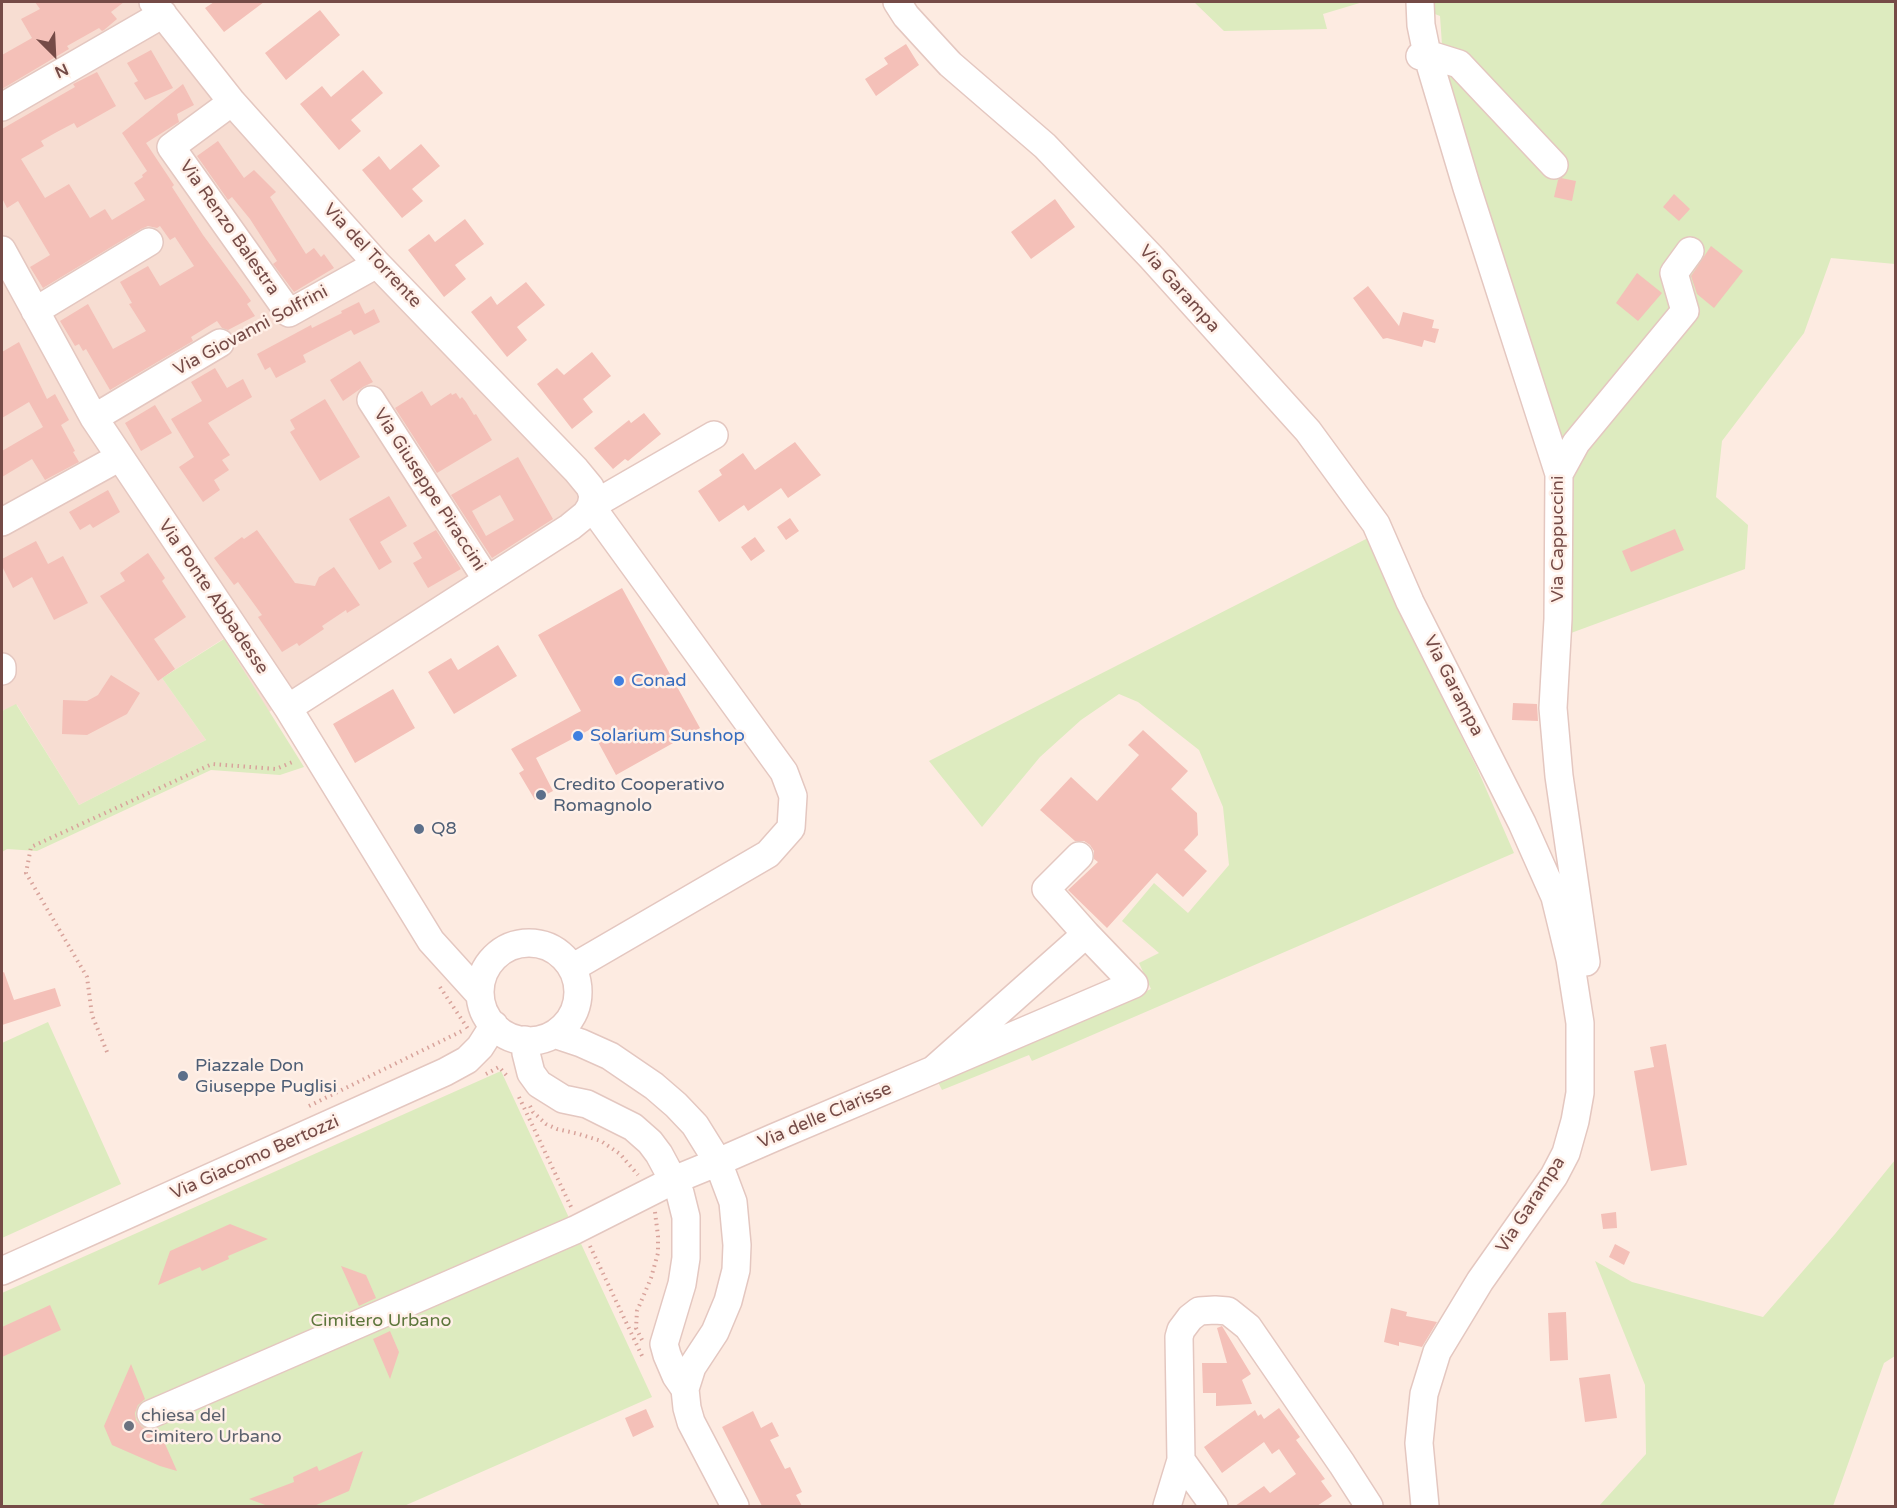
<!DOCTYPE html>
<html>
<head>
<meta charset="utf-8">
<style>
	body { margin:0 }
	#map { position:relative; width:1897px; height:1508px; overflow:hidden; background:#fdebe1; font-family:"Varela Round",sans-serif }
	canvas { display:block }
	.frame { position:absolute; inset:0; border:3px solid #754b47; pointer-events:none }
	.north { position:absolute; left:24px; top:24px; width:60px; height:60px; -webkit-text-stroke:4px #fff0e8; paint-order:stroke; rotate:156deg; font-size:16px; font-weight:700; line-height:24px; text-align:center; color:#754b47 }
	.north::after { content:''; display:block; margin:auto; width:21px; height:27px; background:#754b47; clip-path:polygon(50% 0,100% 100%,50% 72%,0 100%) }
</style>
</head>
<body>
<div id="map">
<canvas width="1897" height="1508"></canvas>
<div class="frame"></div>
<div class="north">N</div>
</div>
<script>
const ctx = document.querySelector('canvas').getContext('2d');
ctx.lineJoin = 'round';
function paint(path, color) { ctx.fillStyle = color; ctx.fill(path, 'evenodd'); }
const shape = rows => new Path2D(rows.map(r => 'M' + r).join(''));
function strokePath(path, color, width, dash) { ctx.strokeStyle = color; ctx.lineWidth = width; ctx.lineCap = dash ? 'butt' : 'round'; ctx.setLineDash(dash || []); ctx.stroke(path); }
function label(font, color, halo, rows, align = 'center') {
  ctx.font = font + ' "Varela Round",sans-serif'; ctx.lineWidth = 5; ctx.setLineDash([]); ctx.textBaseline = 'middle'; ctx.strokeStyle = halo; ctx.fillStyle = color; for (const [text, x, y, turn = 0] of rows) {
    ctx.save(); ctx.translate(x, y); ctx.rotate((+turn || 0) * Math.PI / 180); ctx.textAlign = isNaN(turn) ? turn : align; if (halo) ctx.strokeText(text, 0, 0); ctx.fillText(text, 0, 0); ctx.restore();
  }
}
paint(shape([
	[2,2,139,2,214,102,585,500,269,712,223,639,162,678,206,740,79,805,17,705,2,711]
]), '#f7ddd2');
paint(shape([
	[1194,2,1363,2,1323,14,1327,29,1224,31],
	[1428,2,1895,2,1895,264,1831,258,1804,333,1722,441,1716,497,1748,525,1745,569,1571,633,1567,472,1443,59,1440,16,1427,11],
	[1368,538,1418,648,1476,766,1514,853,1032,1061,1029,1055,942,1090,938,1082,1151,989,1139,963,1159,953,1122,921,1154,883,1188,913,1229,865,1223,807,1199,750,1138,702,1119,694,1081,720,1040,757,982,827,929,761],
	[224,639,304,767,280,775,211,770,37,851,7,849,2,852,2,711,16,704,79,805,206,740,162,678],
	[48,1022,121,1184,2,1238,2,1043],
	[501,1071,652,1397,404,1506,2,1506,2,1293],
	[1895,1160,1895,1356,1884,1363,1833,1506,1599,1506,1646,1454,1645,1385,1595,1261,1632,1282,1763,1317,1835,1234]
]), '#ddebbf');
paint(shape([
	[35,2,124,2,111,12,117,19,104,30,102,31,99,28,67,46,69,49,2,89,2,55,32,38,21,19,40,9],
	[214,2,264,2,224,32,205,8],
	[320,10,340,35,286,80,265,53],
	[906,44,919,65,876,96,865,79,888,64,884,58],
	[151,50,173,88,145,100,134,83,138,81,127,63],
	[363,70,383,93,351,120,361,131,339,150,300,104,322,86,331,97],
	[97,72,116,106,77,128,74,123,55,133,41,141,44,146,21,159,45,198,69,184,90,218,105,209,112,220,145,200,134,183,143,177,142,175,147,171,122,133,183,84,194,105,177,114,179,122,146,143,174,185,172,187,203,235,242,288,251,301,247,304,255,316,228,330,222,328,217,321,191,337,193,341,110,390,86,349,83,351,79,344,75,346,60,321,88,304,113,349,146,331,129,304,132,303,120,282,148,266,160,286,194,266,175,237,170,240,160,226,157,228,148,226,141,229,43,288,30,267,50,255,18,201,7,208,2,198,2,129,75,87,73,84],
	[218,141,244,178,254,170,276,192,270,197,306,254,314,248,321,257,324,254,334,268,294,292,273,264,277,261,250,219,232,197,228,200,197,156],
	[421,144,440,166,412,189,423,201,402,218,362,170,379,156,390,170],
	[1561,178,1576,181,1572,201,1554,197,1558,180],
	[1674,194,1690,209,1679,221,1663,207],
	[1055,199,1075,227,1031,259,1011,232],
	[465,219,484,244,455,265,466,279,444,297,408,250,429,234,435,242],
	[1711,246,1743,271,1714,308,1697,294,1691,276],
	[1637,273,1662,293,1638,321,1616,303],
	[526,282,545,305,517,327,527,340,507,357,471,312,491,296,497,305],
	[1368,286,1399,326,1403,312,1434,320,1432,328,1439,329,1435,343,1424,340,1422,347,1387,338,1383,339,1353,298],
	[359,302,365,314,374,309,380,322,354,335,351,330,303,355,306,362,276,378,270,367,265,370,257,354,311,325,312,328,342,313,341,311],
	[19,342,47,399,55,394,69,420,61,425,75,451,73,452,79,462,45,480,32,459,2,477,2,451,43,427,29,402,2,418,2,352],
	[592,352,611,376,583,399,593,412,572,429,537,384,557,368,564,375],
	[360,361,373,382,363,387,343,401,330,380],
	[215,368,227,388,243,379,252,397,208,423,230,455,222,460,229,470,214,480,220,490,203,502,179,467,194,457,171,419,202,401,191,382],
	[422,391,431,406,451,393,452,395,456,393,460,399,462,397,466,402,474,415,476,414,492,440,437,473,395,408],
	[325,399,360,457,320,481,290,432,295,429,290,420],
	[155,405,172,433,141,451,125,423],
	[644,413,661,434,628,461,625,459,613,469,594,448,629,420,631,423],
	[795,442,821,475,788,498,781,488,748,511,744,505,719,522,698,491,722,475,719,470,743,453,755,470],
	[518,457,553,519,492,558,451,495],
	[500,495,514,520,486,536,472,511],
	[108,490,120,512,93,528,90,524,80,530,69,512],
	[389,496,407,526,380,542,392,562,379,570,349,519],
	[790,518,799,531,786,540,777,527],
	[1675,529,1684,550,1631,572,1622,551],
	[257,530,295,583,315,586,319,577,334,567,360,605,347,613,346,610,322,626,324,629,299,646,297,643,282,652,258,617,262,615,238,582,234,585,214,558,242,537,244,539],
	[436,530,461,569,428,588,413,563,422,558,413,543],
	[755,537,765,551,751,561,741,547],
	[36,541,48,564,63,556,88,603,54,620,32,577,13,588,2,566,2,559],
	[148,553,165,578,162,581,186,617,154,639,175,669,158,681,100,596,125,581,120,573],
	[622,588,700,728,616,775,591,729,536,758,553,791,535,800,519,773,524,770,511,749,581,711,538,635],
	[498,645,517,676,454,714,428,672,451,658,458,670],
	[111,675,140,693,127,714,87,735,62,734,63,700,87,701,98,695],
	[393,689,415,728,355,763,333,724],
	[1513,703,1537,704,1538,721,1512,720],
	[1143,730,1188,771,1171,789,1197,813,1198,835,1184,850,1207,871,1183,897,1157,873,1107,928,1068,890,1098,862,1094,859,1094,851,1090,845,1084,841,1075,841,1040,810,1071,777,1097,801,1139,755,1128,745],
	[4,972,14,1000,55,988,61,1006,2,1025,2,973],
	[1666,1044,1687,1165,1651,1171,1634,1071,1654,1067,1650,1047],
	[1616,1212,1617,1228,1603,1229,1601,1214],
	[230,1224,268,1239,228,1256,229,1259,202,1271,200,1267,158,1285,170,1251],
	[1615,1244,1630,1252,1624,1265,1609,1257],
	[341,1266,366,1275,376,1298,359,1306],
	[50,1305,61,1330,2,1357,2,1327],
	[1391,1308,1407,1312,1406,1316,1437,1322,1422,1347,1399,1342,1399,1346,1384,1342],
	[1566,1312,1568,1360,1550,1361,1548,1313],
	[1222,1326,1251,1374,1242,1380,1252,1404,1216,1406,1216,1393,1203,1393,1202,1363,1227,1363,1217,1328],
	[390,1331,399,1352,390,1379,373,1339],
	[131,1364,145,1399,138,1405,135,1413,136,1420,142,1427,150,1430,158,1428,177,1471,160,1466,112,1445,104,1426],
	[1610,1374,1617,1418,1585,1422,1579,1378],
	[1279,1408,1300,1437,1296,1440,1325,1479,1321,1481,1332,1496,1317,1506,1235,1506,1264,1486,1270,1493,1296,1474,1279,1449,1272,1454,1264,1442,1222,1473,1204,1447,1255,1410,1258,1416,1261,1414,1264,1419],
	[646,1409,654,1427,633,1437,625,1418],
	[753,1411,761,1428,772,1422,779,1436,770,1440,785,1469,790,1467,802,1492,796,1495,802,1506,762,1506,722,1427],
	[363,1451,349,1491,314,1506,268,1506,249,1499,294,1482,293,1477,317,1466,319,1471]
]), '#f4c0b8');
const minor = shape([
	[153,2,232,102,377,264,576,470,590,487,593,496,591,506,586,514,570,527,288,708],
	[897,2,906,16,950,64,1045,146,1152,258,1308,431,1376,524,1410,602,1522,823,1555,897,1570,959,1580,1023,1580,1093,1575,1121,1566,1153,1554,1176,1480,1281,1437,1352,1424,1394,1419,1443,1425,1506],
	[1420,2,1421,25,1427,54,1467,188,1559,474,1558,619,1553,708,1559,776,1586,962],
	[1420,56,1427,54,1459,64,1554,165],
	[232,102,171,147,289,313,377,264],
	[2,107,163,14],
	[2,250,94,418,288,708,431,941,480,995],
	[35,311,149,242],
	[371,400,487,580],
	[94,418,220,343],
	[1559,474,1576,443,1685,311,1674,273,1690,251],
	[2,522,120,457],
	[2,667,2,671],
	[1079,856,1046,889,1086,934],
	'480 992a49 49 0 1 1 98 0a49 49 0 1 1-98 0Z',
	[572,968,768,854,791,828,793,796,784,772,591,506,714,435],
	[554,1034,581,1043,610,1056,654,1086,676,1105,695,1125,718,1162,733,1202,737,1245,736,1270,728,1301,715,1332,692,1367,685,1389,687,1408,691,1422,735,1506],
	[525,1040,526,1053,531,1073,539,1084,563,1099,587,1104,633,1127,650,1142,659,1154,680,1193,686,1217,686,1258,682,1284,664,1344,667,1355,676,1376,685,1389],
	[2,1271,445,1072,467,1060,480,1047,494,1025],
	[151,1414,575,1230,674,1180,718,1162,773,1138,933,1070,1134,984,1086,934,933,1070],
	[1181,1460,1214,1506],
	[1167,1506,1181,1460,1179,1337,1181,1330,1190,1318,1199,1311,1215,1310,1228,1311,1248,1327,1342,1464,1369,1506]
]);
strokePath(minor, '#e4c7c0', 30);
strokePath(shape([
	[240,335,269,322],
	[440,987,468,1029],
	[107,1052,92,1015,87,977,26,873,31,847,212,764,276,769,295,761],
	[486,1074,499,1067,508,1077],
	[519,1097,572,1209],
	[309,1106,464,1030],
	[530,1106,533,1112,546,1124,557,1129,579,1134,601,1141,620,1154,638,1175],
	[590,1246,643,1358],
	[642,1340,636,1328,637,1311,651,1278,658,1253,658,1236,655,1212]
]), '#d8a39b', 4, [1.5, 4.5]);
strokePath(minor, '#fff', 27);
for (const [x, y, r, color] of [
	[619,681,6,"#3f7fe0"],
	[578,736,6,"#3f7fe0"],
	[541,795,6,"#5c6f8a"],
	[419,829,6,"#5c6f8a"],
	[183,1076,6,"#5c6f8a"],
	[129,1426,6,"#6b7280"]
]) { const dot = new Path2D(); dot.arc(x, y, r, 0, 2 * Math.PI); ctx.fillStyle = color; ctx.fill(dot); strokePath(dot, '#fff0e8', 2); }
label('18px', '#754b47', '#fff0e8', [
	["Via Renzo Balestra",229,228,55],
	["Via del Torrente",372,256,47],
	["Via Garampa",1179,289,48],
	["Via Giovanni Solfrini",251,331,-28],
	["Via Giuseppe Piraccini",429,490,57],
	["Via Cappuccini",1558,539,-90],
	["Via Ponte Abbadesse",213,597,56],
	["Via Garampa",1453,686,63],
	["Via delle Clarisse",825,1116,-23],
	["Via Giacomo Bertozzi",255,1158,-24],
	["Via Garampa",1531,1205,-57]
]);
label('18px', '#366cbe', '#fff0e8', [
	["Conad",631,681],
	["Solarium Sunshop",590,736]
], 'left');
label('18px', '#4e5e75', '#fff0e8', [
	["Credito Cooperativo",553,785],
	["Romagnolo",553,806],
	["Q8",431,829],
	["Piazzale Don",195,1066],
	["Giuseppe Puglisi",195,1087]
], 'left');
label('18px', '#5d763c', '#fff0e8', [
	["Cimitero Urbano",381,1321]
]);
label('18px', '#5b616d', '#fff0e8', [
	["chiesa del",141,1416],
	["Cimitero Urbano",141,1437]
], 'left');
</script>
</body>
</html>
